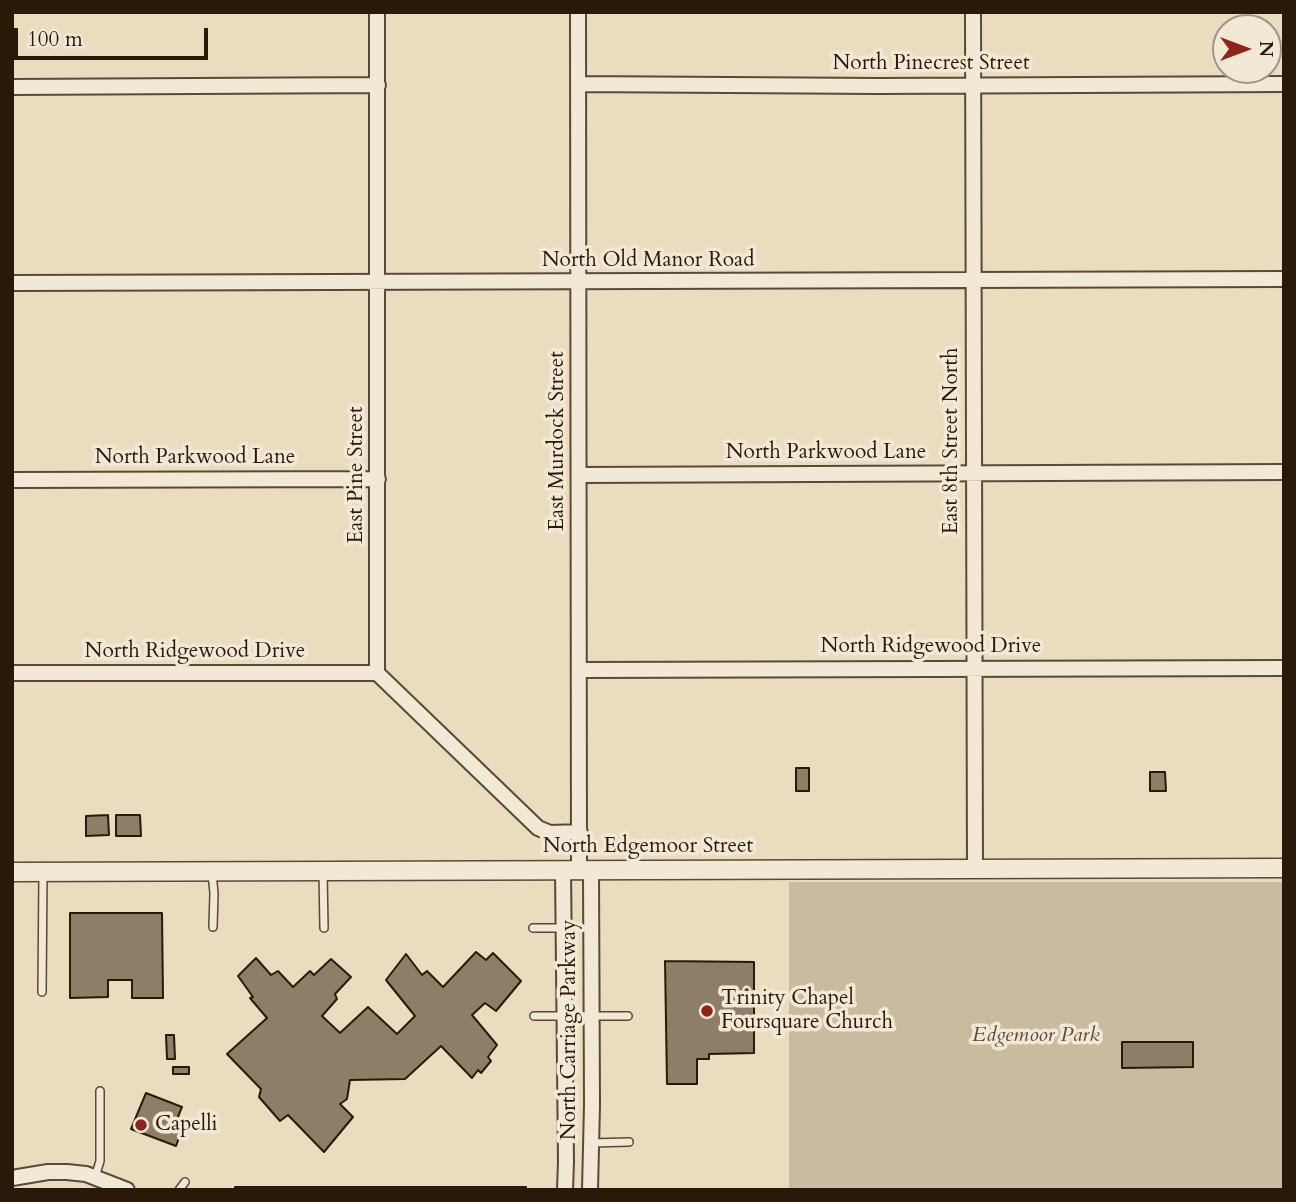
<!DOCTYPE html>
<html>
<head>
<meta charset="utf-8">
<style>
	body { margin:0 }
	#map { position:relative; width:1296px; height:1202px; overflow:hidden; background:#eadcbe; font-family:Cardo,serif }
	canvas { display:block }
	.frame { position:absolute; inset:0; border:14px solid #2a1809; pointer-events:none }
	.north { position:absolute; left:1212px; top:14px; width:70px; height:70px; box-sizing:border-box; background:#f1e8d5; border:2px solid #a19583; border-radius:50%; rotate:90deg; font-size:19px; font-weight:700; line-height:28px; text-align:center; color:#2a1809 }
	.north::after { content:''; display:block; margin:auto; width:24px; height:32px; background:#8f2418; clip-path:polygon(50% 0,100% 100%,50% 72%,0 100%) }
	.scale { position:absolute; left:14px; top:28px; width:194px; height:32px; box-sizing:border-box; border:4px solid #2a1809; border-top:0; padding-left:9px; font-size:21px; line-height:24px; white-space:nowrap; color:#2a1809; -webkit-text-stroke:5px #f1e8d5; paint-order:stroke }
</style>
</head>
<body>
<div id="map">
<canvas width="1296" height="1202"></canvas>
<div class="frame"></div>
<div class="north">N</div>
<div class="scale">100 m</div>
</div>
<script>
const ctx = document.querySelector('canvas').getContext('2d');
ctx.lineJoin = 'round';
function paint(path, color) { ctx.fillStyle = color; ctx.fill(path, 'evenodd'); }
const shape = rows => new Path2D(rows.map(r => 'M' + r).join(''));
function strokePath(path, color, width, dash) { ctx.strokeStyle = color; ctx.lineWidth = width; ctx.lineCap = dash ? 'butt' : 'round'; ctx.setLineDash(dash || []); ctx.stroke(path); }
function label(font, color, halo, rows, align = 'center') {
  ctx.font = font + ' Cardo,serif'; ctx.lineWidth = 7; ctx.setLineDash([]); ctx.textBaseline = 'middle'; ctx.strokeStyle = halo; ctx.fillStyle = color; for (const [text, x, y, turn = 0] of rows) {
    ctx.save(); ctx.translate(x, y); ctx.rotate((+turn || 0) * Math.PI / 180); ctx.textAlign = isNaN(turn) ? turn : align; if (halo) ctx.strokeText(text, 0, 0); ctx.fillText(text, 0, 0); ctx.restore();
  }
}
paint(shape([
	[789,882,1284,882,1284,1190,789,1190]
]), '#c9bb9f');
const building = shape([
	[796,768,809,768,809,791,796,791,796,768],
	[1150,772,1165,772,1166,791,1150,791,1150,772],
	[108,815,109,835,86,836,86,816,108,815],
	[116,815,140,815,141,836,116,836,116,815],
	[70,913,162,913,163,998,132,998,132,980,108,980,108,997,70,998,70,913],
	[476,952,486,960,493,953,521,981,496,1011,485,1003,472,1015,497,1045,488,1057,491,1061,481,1073,478,1070,472,1078,441,1046,405,1079,350,1080,347,1099,340,1104,353,1117,324,1152,288,1115,280,1121,259,1097,261,1089,227,1054,267,1018,250,998,253,997,238,976,256,958,271,975,278,971,293,987,310,971,314,975,331,959,351,977,335,994,337,999,322,1016,340,1033,368,1007,397,1034,415,1016,386,980,406,954,422,975,427,971,443,987,476,952],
	[665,961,754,962,754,1053,709,1054,709,1059,697,1059,697,1084,667,1084,665,961],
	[166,1035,174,1035,175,1059,167,1059,166,1035],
	[1122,1042,1193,1042,1193,1067,1122,1068,1122,1042],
	[173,1067,189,1067,189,1074,173,1074,173,1067],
	[146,1093,182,1107,175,1124,183,1127,176,1146,131,1129,146,1093],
	[235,1187,526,1187,526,1190,235,1190,235,1187]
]);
paint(building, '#8e7e67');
strokePath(building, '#2a1809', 2);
const service = shape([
	[323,872,324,928],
	[212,873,214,893,213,927],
	[533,928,564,928],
	[42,992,43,872],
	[534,1016,628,1016],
	[591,1143,629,1142],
	[95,1177,100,1161,100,1091],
	[179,1190,185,1182]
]);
const minor = shape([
	[377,12,377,673,538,828,550,833,580,832],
	[578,12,579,870],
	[973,12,975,869],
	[578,84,878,86,1284,84],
	[12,87,378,85],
	[12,283,1284,279],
	[579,475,1284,472],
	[12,480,378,479],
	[579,670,1284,668],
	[12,673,377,673],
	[563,870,566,1162,565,1190],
	[12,1178,48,1172,67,1172,86,1174,127,1190],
	[590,1190,592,1105,591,870]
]);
const tertiary = shape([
	[12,872,1284,868]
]);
strokePath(service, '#5a4936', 10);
strokePath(minor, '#5a4936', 18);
strokePath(tertiary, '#5a4936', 21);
strokePath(service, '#f1e8d5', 7);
strokePath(minor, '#f1e8d5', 14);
strokePath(tertiary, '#f1e8d5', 18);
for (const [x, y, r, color] of [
	[707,1011,7,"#8f2418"],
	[141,1125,7,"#8f2418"]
]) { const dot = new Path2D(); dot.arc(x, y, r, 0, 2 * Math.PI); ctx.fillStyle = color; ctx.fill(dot); strokePath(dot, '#f1e8d5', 2.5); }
label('21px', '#2a1809', '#f1e8d5', [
	["North Pinecrest Street",931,64],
	["North Old Manor Road",648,261],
	["East Murdock Street",558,441,-90],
	["East 8th Street North",952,441,-90],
	["North Parkwood Lane",826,453],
	["North Parkwood Lane",195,458],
	["East Pine Street",357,475,-90],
	["North Ridgewood Drive",931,647],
	["North Ridgewood Drive",195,652],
	["North Edgemoor Street",648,847],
	["North Carriage Parkway",570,1030,-90]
]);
label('21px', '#2a1809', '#f1e8d5', [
	["Trinity Chapel",721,999],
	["Foursquare Church",721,1023],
	["Capelli",155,1125]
], 'left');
label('italic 21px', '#5a4936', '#f1e8d5', [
	["Edgemoor Park",1036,1036]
]);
</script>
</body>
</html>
